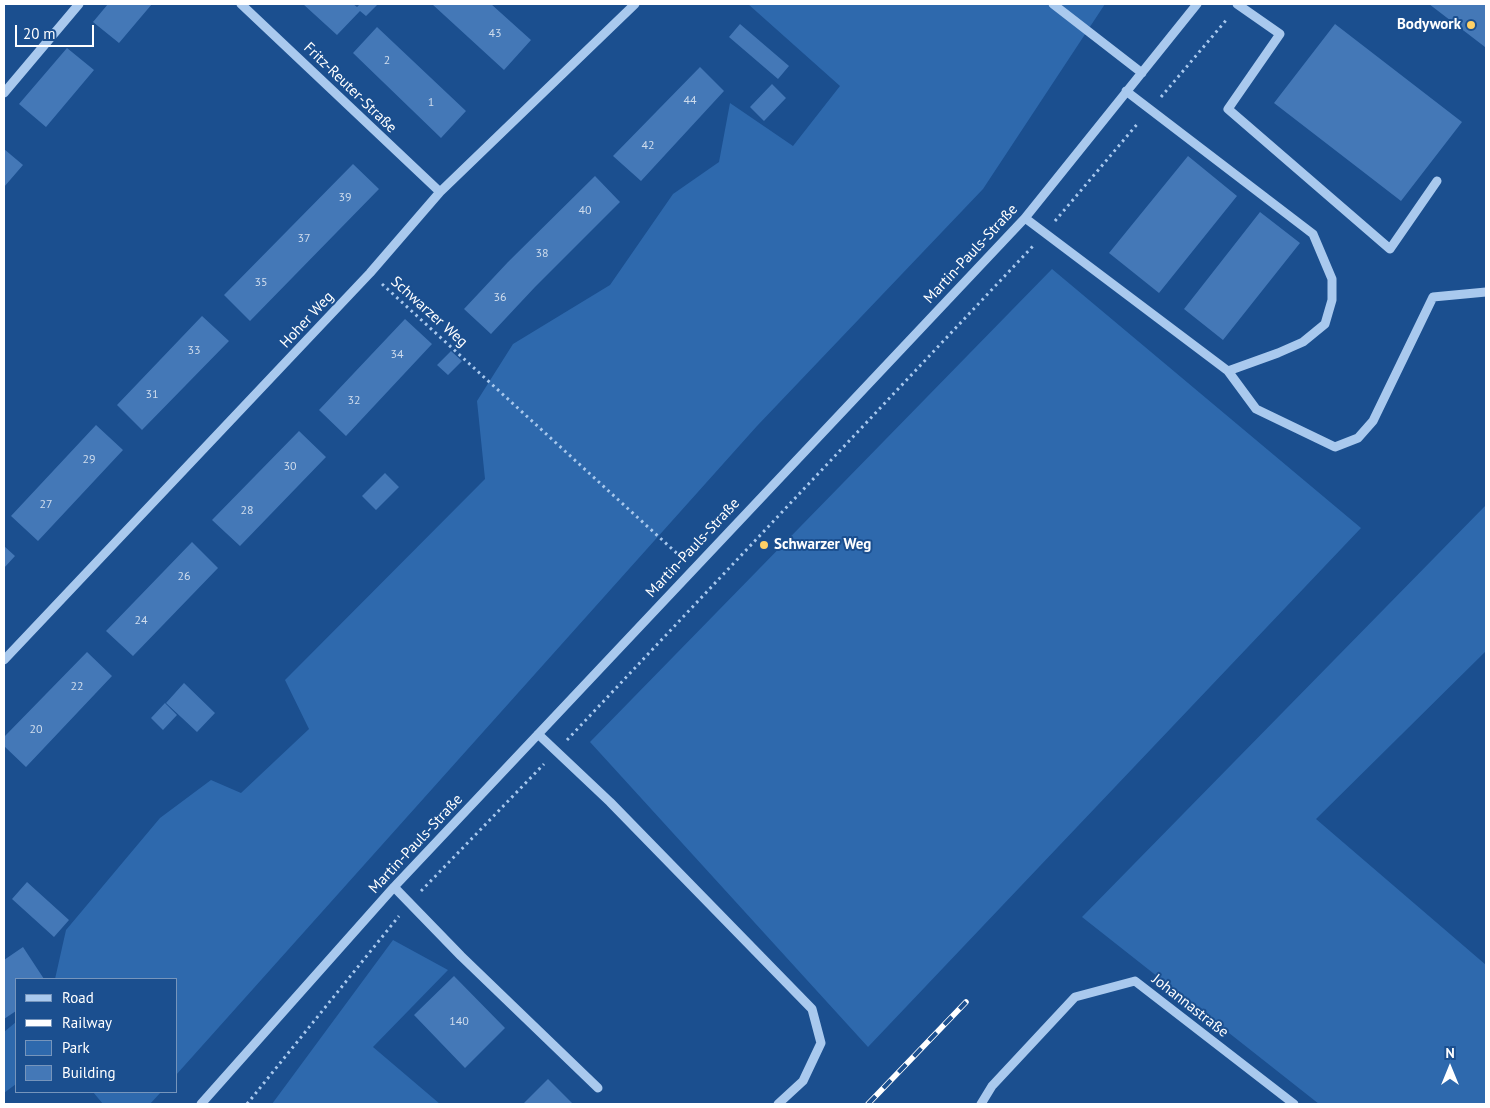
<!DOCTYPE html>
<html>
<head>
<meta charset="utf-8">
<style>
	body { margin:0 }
	#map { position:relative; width:1490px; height:1108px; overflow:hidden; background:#1b4f8f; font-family:"PT Sans",sans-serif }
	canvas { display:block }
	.frame { position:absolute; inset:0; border:5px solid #fff; pointer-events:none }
	.legend { position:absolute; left:15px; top:978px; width:162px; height:115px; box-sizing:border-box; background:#1b4f8f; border:1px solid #7695bc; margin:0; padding:6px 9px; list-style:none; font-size:15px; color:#fff }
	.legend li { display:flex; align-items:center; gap:10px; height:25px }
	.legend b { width:25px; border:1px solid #7695bc }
	.north { position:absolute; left:1425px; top:1043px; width:50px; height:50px; -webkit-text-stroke:4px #1b4f8f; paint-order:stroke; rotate:0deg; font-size:14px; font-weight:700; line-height:20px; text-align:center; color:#fff }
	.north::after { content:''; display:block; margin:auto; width:18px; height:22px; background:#fff; clip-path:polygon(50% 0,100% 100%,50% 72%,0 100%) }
	.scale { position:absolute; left:15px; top:25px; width:79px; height:22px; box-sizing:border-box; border:2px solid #fff; border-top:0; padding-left:6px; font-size:15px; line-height:18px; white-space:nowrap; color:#fff; -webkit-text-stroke:4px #1b4f8f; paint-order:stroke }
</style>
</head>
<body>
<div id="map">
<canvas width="1490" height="1108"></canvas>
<div class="frame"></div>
<ul class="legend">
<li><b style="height:6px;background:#a9c9ee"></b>Road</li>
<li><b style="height:6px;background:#fff"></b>Railway</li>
<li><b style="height:14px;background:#2e69ad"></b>Park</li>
<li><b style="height:14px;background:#4478b7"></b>Building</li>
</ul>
<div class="north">N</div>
<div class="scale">20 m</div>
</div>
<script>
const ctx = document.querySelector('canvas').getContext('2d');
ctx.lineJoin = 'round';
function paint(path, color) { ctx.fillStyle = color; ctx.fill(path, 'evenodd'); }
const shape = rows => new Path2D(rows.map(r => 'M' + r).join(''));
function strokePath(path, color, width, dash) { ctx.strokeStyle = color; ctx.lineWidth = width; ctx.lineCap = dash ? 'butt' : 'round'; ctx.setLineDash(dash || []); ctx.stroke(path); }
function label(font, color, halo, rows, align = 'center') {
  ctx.font = font + ' "PT Sans",sans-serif'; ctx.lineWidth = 4; ctx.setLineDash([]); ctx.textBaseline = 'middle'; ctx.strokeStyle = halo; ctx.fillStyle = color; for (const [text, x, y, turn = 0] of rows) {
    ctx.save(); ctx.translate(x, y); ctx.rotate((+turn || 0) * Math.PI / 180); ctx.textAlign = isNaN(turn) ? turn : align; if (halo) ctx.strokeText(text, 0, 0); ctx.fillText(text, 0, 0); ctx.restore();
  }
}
paint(shape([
	[748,4,1105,4,983,189,757,426,176,1075,176,979,55,979,66,930,160,818,211,780,241,793,309,729,285,680,485,479,477,401,513,344,610,285,673,194,719,162,730,103,793,146,840,86],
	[1052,269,1361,528,868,1047,590,742],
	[1486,505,1486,651,1316,819,1486,965,1486,1104,1319,1104,1082,917],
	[393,940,448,970,373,1047,440,1104,272,1104],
	[16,1022,16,1084,4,1093,4,1032],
	[93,1092,161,1092,150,1104,103,1104]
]), '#2e69ad');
paint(shape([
	[108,4,152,4,119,43,93,22],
	[303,4,353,4,357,7,360,4,378,4,366,16,360,11,337,35],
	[432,4,491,4,531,40,504,70],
	[1429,4,1486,4,1486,45,1485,47],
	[740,24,789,66,778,79,729,37],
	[1335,24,1462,122,1401,201,1274,103],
	[377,27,466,111,441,138,353,53],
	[67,48,94,70,46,127,19,104],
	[700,67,724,91,641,181,613,156],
	[772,84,786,98,764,121,750,107],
	[4,149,23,165,4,187],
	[1188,156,1237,196,1159,293,1109,253],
	[353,164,379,189,250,321,224,295],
	[595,176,620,202,535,287,491,334,464,309,508,262],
	[1260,212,1300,243,1223,340,1184,309],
	[202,316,229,341,142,430,117,405],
	[405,319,432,344,346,436,319,410],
	[451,351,462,361,448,375,437,365],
	[96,425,123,450,38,541,11,516],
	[299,431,326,457,240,546,212,520],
	[385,473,399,487,376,510,362,496],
	[192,542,218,568,133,656,106,631],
	[4,546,15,556,4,568],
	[87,652,112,676,26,767,4,746,4,737],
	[184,683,215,713,197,732,166,703],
	[165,703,177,715,163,730,151,718],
	[27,882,69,920,54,937,12,899],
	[23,947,44,979,16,979,16,1011,4,1019,4,960],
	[454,976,505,1028,465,1068,414,1015],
	[548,1079,573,1104,523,1104]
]), '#4478b7');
strokePath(shape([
	[1161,97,1228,18],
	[1055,221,1139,122],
	[382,284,682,558],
	[567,740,1033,246],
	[421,891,544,764],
	[247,1104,399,916]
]), '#a9c9ee', 3, [2.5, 4]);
strokePath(shape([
	[241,4,440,192],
	[1053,4,1142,73],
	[1237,4,1280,34,1228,109,1390,249,1437,181],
	[1126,91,1313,234,1332,279,1332,300,1325,324,1303,342,1278,353,1228,371],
	[4,93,79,4],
	[1025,218,1228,371,1256,409,1335,447,1358,438,1373,421,1433,297,1486,292],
	[4,660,370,273,440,192,635,4],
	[538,734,610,802,812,1009,821,1043,803,1081,778,1104],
	[394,887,461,956,598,1088],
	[201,1104,394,887,1025,218,1197,4],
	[981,1104,992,1086,1075,997,1135,981,1294,1104]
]), '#a9c9ee', 9);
const rail = shape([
	[868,1104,966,1002]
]);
strokePath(rail, '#fff', 5.5);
strokePath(rail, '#1b4f8f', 4, [11]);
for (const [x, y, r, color] of [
	[1471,25,5,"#ffd166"],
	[764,545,5,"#ffd166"]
]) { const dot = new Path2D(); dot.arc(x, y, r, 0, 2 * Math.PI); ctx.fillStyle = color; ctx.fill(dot); strokePath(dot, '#1b4f8f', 2); }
label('12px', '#d0dded', null, [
	["43",495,34],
	["2",387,61],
	["44",690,101],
	["1",431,103],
	["42",648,146],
	["39",345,198],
	["40",585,211],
	["37",304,239],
	["38",542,254],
	["35",261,283],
	["36",500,298],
	["33",194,351],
	["34",397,355],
	["31",152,395],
	["32",354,401],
	["29",89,460],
	["30",290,467],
	["27",46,505],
	["28",247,511],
	["26",184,577],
	["24",141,621],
	["22",77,687],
	["20",36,730],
	["140",459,1022]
]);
label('bold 15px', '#fff', '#1b4f8f', [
	["Bodywork",1461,25],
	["Schwarzer Weg",774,545,"left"]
], 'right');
label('15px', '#fff', '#1b4f8f', [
	["Fritz-Reuter-Straße",350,88,44],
	["Martin-Pauls-Straße",971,254,-47],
	["Schwarzer Weg",429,312,42],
	["Hoher Weg",307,320,-47],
	["Martin-Pauls-Straße",693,548,-47],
	["Martin-Pauls-Straße",416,844,-47],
	["Johannastraße",1190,1006,38]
]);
</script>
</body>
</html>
